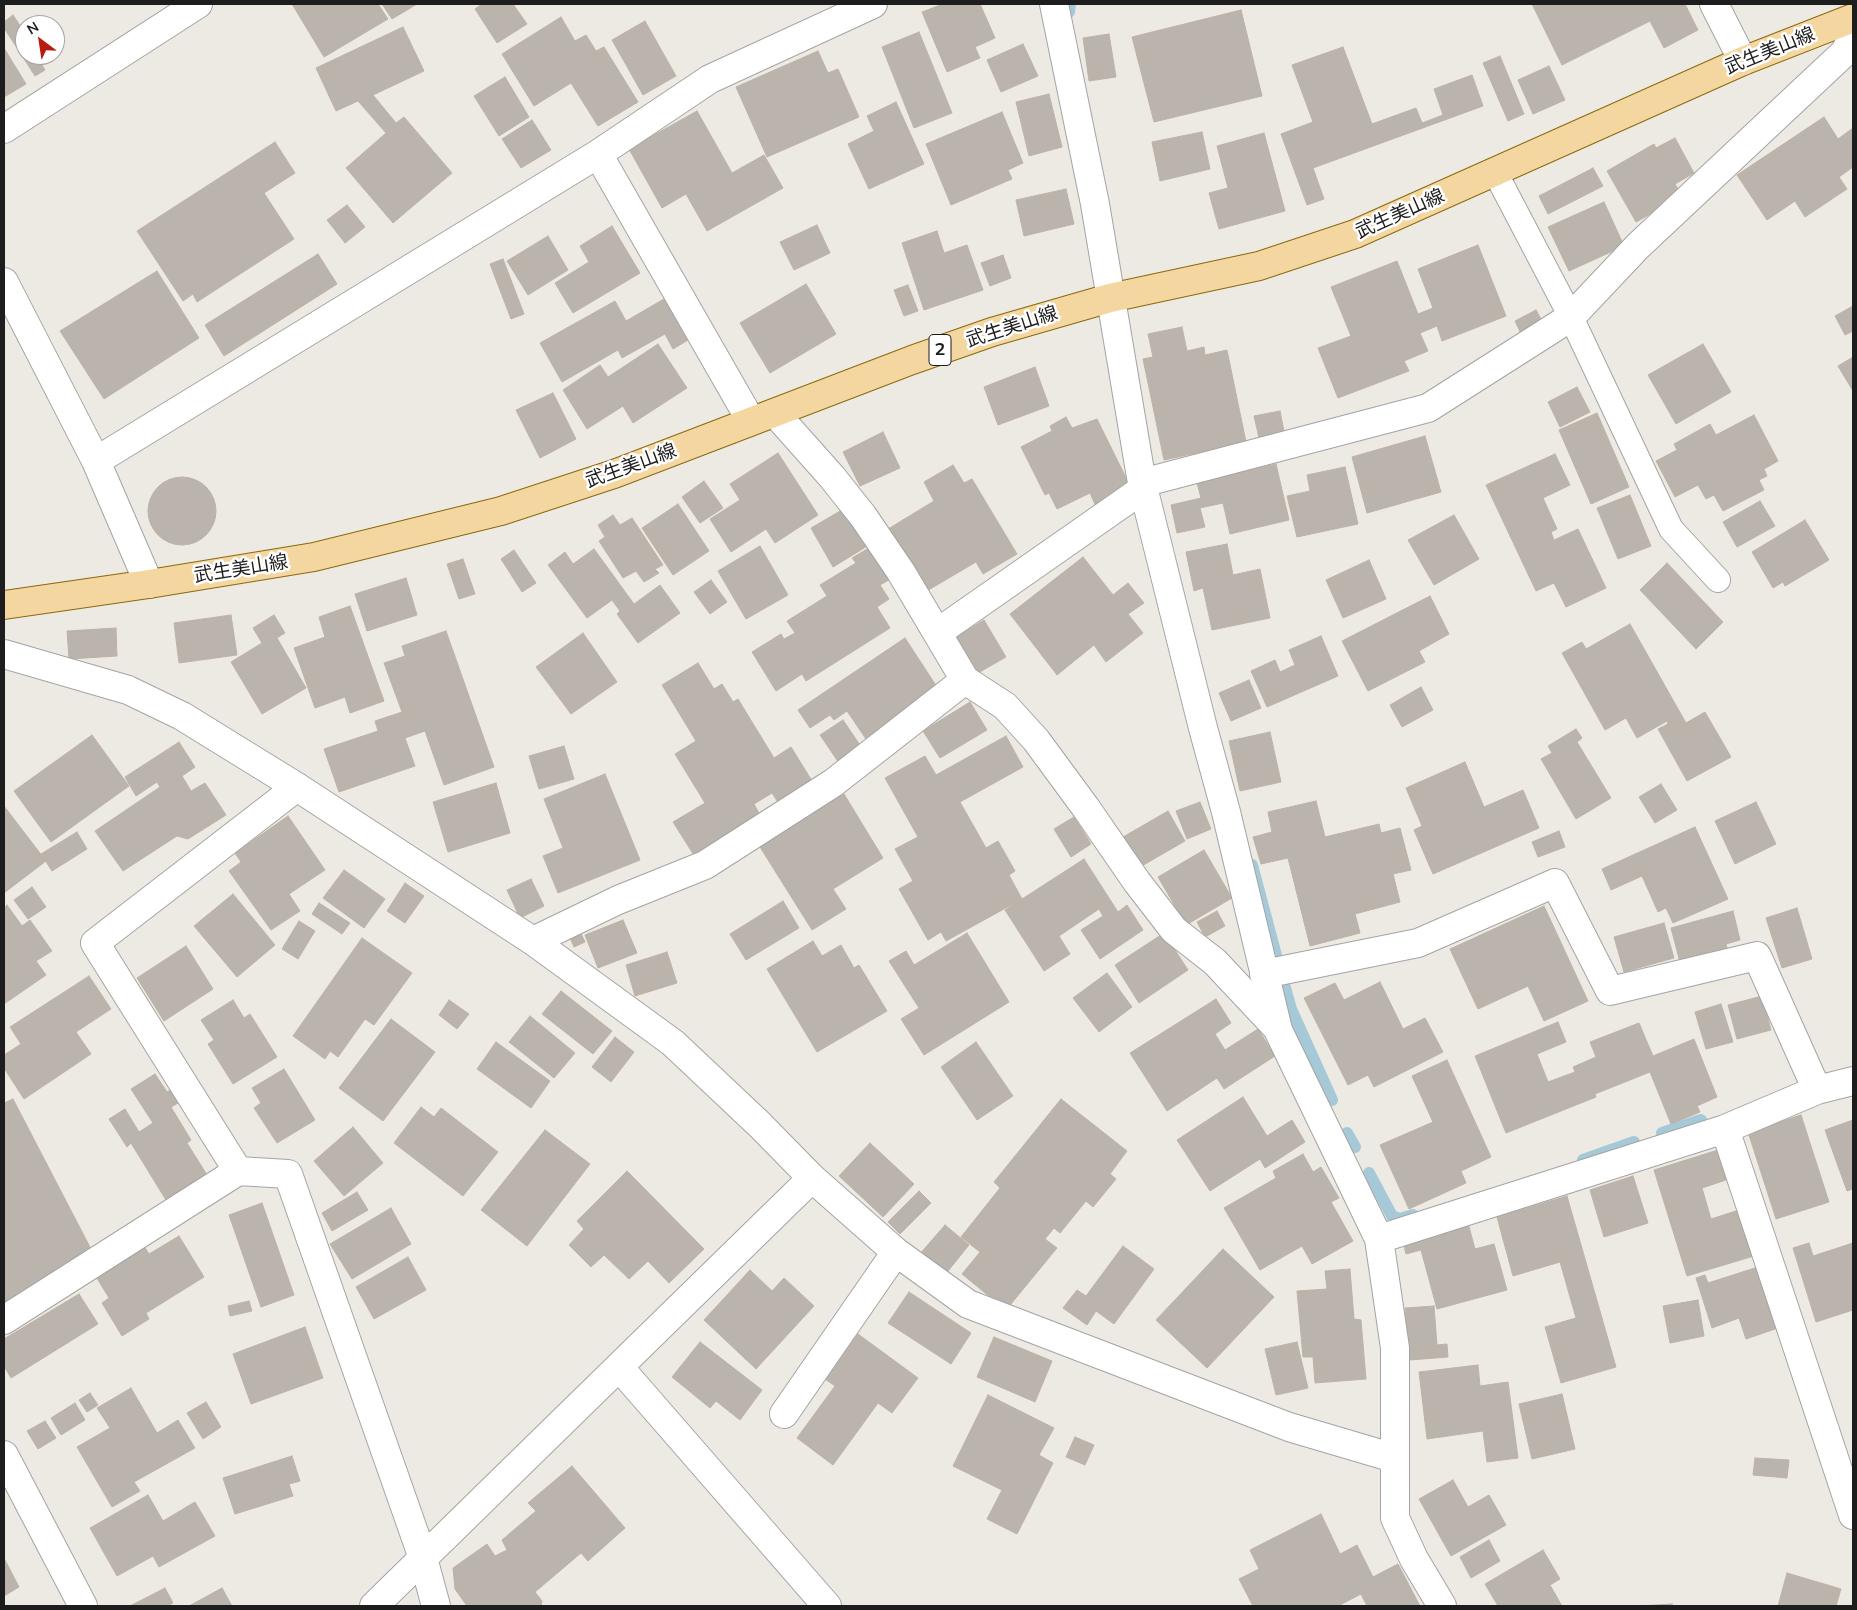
<!DOCTYPE html>
<html>
<head>
<meta charset="utf-8">
<style>
	body { margin:0 }
	#map { position:relative; width:1857px; height:1610px; overflow:hidden; background:#edeae3; font-family:Mulish,sans-serif }
	canvas { display:block }
	.frame { position:absolute; inset:0; border:5px solid #1d1d1d; pointer-events:none }
	.north { position:absolute; left:15px; top:15px; width:50px; height:50px; box-sizing:border-box; background:#fff; border:1px solid #a5a5a5; border-radius:50%; rotate:329deg; font-size:14px; font-weight:700; line-height:20px; text-align:center; color:#1d1d1d }
	.north::after { content:''; display:block; margin:auto; width:18px; height:22px; background:#ba1b0f; clip-path:polygon(50% 0,100% 100%,50% 72%,0 100%) }
</style>
</head>
<body>
<div id="map">
<canvas width="1857" height="1610"></canvas>
<div class="frame"></div>
<div class="north">N</div>
</div>
<script>
const ctx = document.querySelector('canvas').getContext('2d');
ctx.lineJoin = 'round';
const shape = rows => new Path2D(rows.map(r => 'M' + r).join(''));
function strokePath(path, color, width, dash) { ctx.strokeStyle = color; ctx.lineWidth = width; ctx.lineCap = dash ? 'butt' : 'round'; ctx.setLineDash(dash || []); ctx.stroke(path); }
function paint(path, color) { ctx.fillStyle = color; ctx.fill(path, 'evenodd'); }
function label(font, color, halo, rows, align = 'center') {
  ctx.font = font + ' Mulish,"Noto Sans JP",sans-serif'; ctx.lineWidth = 5; ctx.setLineDash([]); ctx.textBaseline = 'middle'; ctx.strokeStyle = halo; ctx.fillStyle = color; for (const [text, x, y, turn = 0] of rows) {
    ctx.save(); ctx.translate(x, y); ctx.rotate((+turn || 0) * Math.PI / 180); ctx.textAlign = isNaN(turn) ? turn : align; if (halo) ctx.strokeText(text, 0, 0); ctx.fillText(text, 0, 0); ctx.restore();
  }
}
strokePath(shape([
	[1069,12,1070,4],
	[1252,865,1277,959],
	[1284,984,1291,1009,1332,1100],
	[1347,1133,1355,1147],
	[1662,1133,1701,1120],
	[1583,1160,1634,1142],
	[1369,1173,1392,1216,1400,1219,1413,1215]
]), '#a6c9d8', 12);
const building = shape([
	[292,4,378,4,388,19,324,57,292,4],
	[382,4,417,4,392,19,382,4],
	[482,4,513,4,527,24,497,43,475,9,482,4],
	[943,4,980,4,995,38,975,47,980,58,947,72,922,12,943,4],
	[1532,4,1685,4,1698,30,1664,48,1650,21,1562,65,1532,4],
	[1241,10,1262,96,1154,122,1132,37,1241,10],
	[13,15,25,33,25,43,17,48,4,28,4,22,13,15],
	[561,17,575,41,586,35,596,51,604,47,638,102,598,126,571,83,534,106,502,54,561,17],
	[645,21,676,76,643,95,612,40,645,21],
	[403,27,424,71,373,95,396,123,404,117,452,173,393,223,346,168,386,133,358,101,336,111,316,68,403,27],
	[919,32,952,113,914,128,882,47,919,32],
	[1109,34,1116,77,1089,81,1083,38,1109,34],
	[1023,44,1038,76,1001,92,987,60,1023,44],
	[1343,47,1372,124,1416,108,1422,123,1443,115,1434,89,1472,75,1483,106,1313,168,1324,199,1307,205,1281,134,1313,122,1292,65,1343,47],
	[4,48,26,84,4,97,4,48],
	[818,51,828,73,838,69,859,117,767,157,736,87,818,51],
	[25,52,25,55,36,55,45,70,35,76,21,54,25,52],
	[1500,56,1524,114,1508,121,1483,63,1500,56],
	[1549,66,1565,100,1533,114,1518,80,1549,66],
	[505,77,529,117,499,136,474,96,505,77],
	[1049,94,1062,147,1029,156,1016,102,1049,94],
	[896,102,924,164,869,189,848,144,874,131,867,116,896,102],
	[697,111,732,173,764,155,783,188,707,231,686,194,662,208,629,149,697,111],
	[1002,112,1023,163,1008,170,1012,179,951,205,926,144,1002,112],
	[1824,117,1838,139,1853,128,1853,167,1839,177,1847,189,1805,217,1795,201,1767,220,1737,175,1824,117],
	[532,120,551,150,521,168,502,139,532,120],
	[1202,132,1210,169,1160,181,1152,142,1202,132],
	[1264,133,1285,211,1219,229,1209,193,1228,188,1217,146,1264,133],
	[1675,138,1694,173,1675,184,1682,196,1636,222,1607,171,1654,144,1656,148,1675,138],
	[275,142,295,173,264,193,294,239,197,302,193,294,183,301,137,231,275,142],
	[1593,168,1603,186,1548,214,1539,196,1593,168],
	[1066,189,1074,224,1024,236,1016,200,1066,189],
	[1604,202,1624,246,1569,271,1548,227,1604,202],
	[347,205,365,227,345,243,327,220,347,205],
	[817,225,830,253,794,270,780,242,817,225],
	[612,226,640,273,573,313,555,283,589,262,580,246,612,226],
	[937,231,944,253,967,245,983,290,924,310,902,243,937,231],
	[548,236,568,270,528,295,507,261,548,236],
	[1478,245,1506,316,1442,341,1437,326,1420,333,1428,351,1404,361,1409,371,1338,398,1318,348,1351,336,1331,287,1397,261,1418,314,1433,308,1418,269,1478,245],
	[318,254,337,284,224,356,205,325,318,254],
	[1003,255,1011,278,990,286,981,263,1003,255],
	[503,259,524,314,511,319,490,264,503,259],
	[157,271,199,338,104,399,60,331,157,271],
	[806,284,836,334,770,373,740,323,806,284],
	[908,285,918,311,904,316,894,290,908,285],
	[664,299,688,340,673,349,665,334,622,358,618,350,562,382,540,343,615,301,626,321,664,299],
	[1853,306,1853,331,1845,335,1835,316,1853,306],
	[1536,310,1546,328,1524,340,1515,321,1536,310],
	[1182,327,1187,351,1204,347,1205,355,1227,350,1246,442,1164,460,1143,359,1153,357,1148,334,1182,327],
	[658,344,687,388,633,423,623,406,587,429,563,390,600,365,608,377,658,344],
	[1703,344,1731,392,1676,424,1648,375,1703,344],
	[1853,357,1853,391,1838,366,1853,357],
	[1035,367,1049,406,998,425,984,387,1035,367],
	[1577,387,1590,412,1560,427,1548,402,1577,387],
	[553,393,576,439,540,458,516,410,553,393],
	[1280,411,1285,437,1260,442,1254,416,1280,411],
	[1597,413,1629,487,1591,504,1559,430,1597,413],
	[1754,415,1778,461,1764,469,1767,476,1759,480,1764,490,1723,511,1714,495,1706,499,1698,485,1675,497,1656,461,1677,450,1674,444,1710,424,1716,435,1754,415],
	[1066,417,1072,428,1097,419,1133,492,1097,509,1090,493,1057,509,1049,493,1045,495,1021,447,1052,431,1050,426,1066,417],
	[883,432,900,468,860,486,843,452,883,432],
	[1425,436,1441,492,1367,513,1352,457,1425,436],
	[778,453,818,515,775,543,766,529,731,552,710,519,740,500,730,484,778,453],
	[1555,454,1570,485,1543,498,1557,529,1551,532,1554,540,1578,529,1606,588,1566,607,1554,583,1536,591,1486,485,1555,454],
	[1276,464,1289,520,1230,534,1223,503,1200,508,1205,527,1177,533,1171,505,1201,498,1197,483,1276,464],
	[953,465,964,483,972,479,1017,554,983,574,976,562,925,592,888,529,934,501,924,482,953,465],
	[1345,467,1358,524,1297,537,1287,496,1310,491,1307,475,1345,467],
	'148 511a34 34 0 1 1 68 0a34 34 0 1 1-68 0Z',
	[704,481,723,508,700,523,682,497,704,481],
	[1630,495,1651,546,1618,559,1597,508,1630,495],
	[1760,501,1775,526,1737,547,1723,522,1760,501],
	[678,504,709,551,673,575,642,528,678,504],
	[847,507,869,545,833,567,811,528,847,507],
	[613,515,620,525,632,518,663,565,655,569,659,573,644,582,636,571,623,578,599,541,605,537,598,525,613,515],
	[1454,515,1479,559,1434,585,1408,540,1454,515],
	[1805,520,1829,560,1785,586,1783,582,1773,588,1752,552,1805,520],
	[1227,544,1233,575,1260,569,1270,618,1212,630,1203,588,1194,591,1186,552,1227,544],
	[874,545,894,577,880,585,889,599,877,607,890,628,806,681,802,674,776,691,752,652,781,634,784,639,795,633,787,621,827,596,820,585,856,563,852,558,874,545],
	[760,546,788,595,746,619,718,571,760,546],
	[594,549,634,604,660,585,680,613,638,643,617,614,620,611,612,600,587,618,548,565,565,552,573,564,594,549],
	[514,550,536,583,522,592,501,559,514,550],
	[1083,557,1113,595,1128,583,1144,603,1128,614,1143,633,1106,662,1094,645,1057,675,1010,614,1083,557],
	[463,559,475,594,459,599,447,564,463,559],
	[1369,560,1386,599,1343,618,1326,580,1369,560],
	[1667,563,1723,622,1696,649,1640,590,1667,563],
	[406,578,417,615,367,631,355,594,406,578],
	[711,580,727,602,710,614,694,592,711,580],
	[1430,596,1449,634,1419,651,1425,662,1368,691,1342,641,1430,596],
	[350,606,384,701,350,713,345,697,315,708,294,648,325,637,319,617,350,606],
	[231,615,237,655,179,663,174,623,231,615],
	[274,615,285,633,277,638,306,688,262,714,231,662,262,643,253,628,274,615],
	[984,620,1006,657,978,673,956,637,984,620],
	[1630,624,1686,723,1705,712,1731,757,1687,781,1658,729,1668,724,1667,721,1637,738,1626,718,1605,730,1562,653,1582,642,1586,649,1630,624],
	[116,628,117,656,69,659,67,631,116,628],
	[446,631,494,767,444,785,425,731,405,738,415,766,339,792,324,749,378,731,375,721,402,712,384,663,405,656,402,646,446,631],
	[583,633,617,682,571,714,536,667,583,633],
	[1321,636,1338,676,1267,707,1251,671,1275,660,1280,672,1295,665,1289,650,1321,636],
	[905,638,939,690,866,739,847,711,834,720,830,715,810,728,798,710,905,638],
	[698,663,714,689,722,684,733,702,738,699,774,758,791,747,817,789,783,810,772,793,754,804,761,817,695,857,673,822,705,803,675,754,696,741,662,685,698,663],
	[1249,680,1261,708,1231,721,1219,693,1249,680],
	[1421,687,1433,710,1402,727,1390,705,1421,687],
	[970,702,987,730,940,758,923,731,970,702],
	[843,720,864,751,841,766,820,735,843,720],
	[1576,729,1582,738,1577,742,1611,798,1576,819,1541,759,1552,753,1548,746,1576,729],
	[1270,732,1281,782,1240,791,1229,741,1270,732],
	[92,735,129,786,51,842,14,791,92,735],
	[1006,736,1023,767,960,802,986,848,998,841,1015,871,1009,875,1022,899,946,941,941,932,928,940,899,889,913,881,895,849,918,837,885,778,925,756,936,775,1006,736],
	[179,742,195,767,182,776,191,791,205,783,226,815,188,839,177,836,123,871,95,831,160,787,157,782,136,796,125,777,179,742],
	[564,746,574,779,539,789,529,756,564,746],
	[1465,762,1484,807,1523,790,1539,828,1433,874,1414,830,1422,826,1406,788,1465,762],
	[605,774,640,860,558,893,543,856,563,848,544,799,605,774],
	[496,783,510,833,448,852,433,802,496,783],
	[1661,784,1677,810,1655,823,1639,797,1661,784],
	[844,794,883,858,833,889,846,909,812,930,760,847,844,794],
	[1316,801,1325,837,1379,824,1381,833,1400,828,1411,870,1393,874,1400,902,1355,914,1360,933,1310,946,1288,858,1261,864,1253,837,1272,832,1268,812,1316,801],
	[1200,802,1211,829,1187,839,1176,811,1200,802],
	[1756,802,1776,844,1735,864,1715,821,1756,802],
	[4,806,46,861,4,893,4,806],
	[1168,811,1185,841,1140,867,1123,837,1168,811],
	[288,816,325,870,289,894,300,911,271,930,229,871,241,862,235,853,288,816],
	[1074,817,1091,844,1071,857,1054,829,1074,817],
	[1695,827,1728,899,1673,923,1666,908,1658,912,1642,876,1611,890,1602,869,1695,827],
	[1559,831,1565,847,1538,857,1532,842,1559,831],
	[77,832,87,849,52,871,41,854,77,832],
	[1204,850,1232,898,1186,925,1158,877,1204,850],
	[1084,859,1118,912,1127,905,1143,930,1100,959,1081,930,1103,916,1099,909,1059,936,1070,954,1044,971,1005,910,1084,859],
	[344,870,385,899,364,928,323,898,344,870],
	[531,879,544,906,520,918,507,890,531,879],
	[405,883,424,896,405,923,387,911,405,883],
	[32,887,46,907,28,919,14,900,32,887],
	[233,894,275,945,237,977,194,926,233,894],
	[783,901,799,928,746,960,730,934,783,901],
	[319,903,350,923,342,934,312,914,319,903],
	[7,905,22,926,30,920,52,951,36,961,46,975,4,1004,4,908,7,905],
	[1544,906,1588,1001,1544,1021,1528,986,1478,1009,1450,949,1544,906],
	[1797,908,1812,959,1782,968,1766,918,1797,908],
	[1217,911,1225,926,1205,937,1197,922,1217,911],
	[1733,911,1740,940,1726,944,1728,952,1681,966,1671,928,1733,911],
	[623,920,637,953,598,968,585,935,623,920],
	[299,921,315,931,298,959,282,949,299,921],
	[1664,923,1674,958,1624,972,1614,937,1664,923],
	[578,927,585,942,574,947,567,931,578,927],
	[967,933,1009,1002,924,1055,901,1019,919,1008,889,961,906,951,914,965,967,933],
	[1164,933,1188,970,1139,1003,1115,965,1164,933],
	[362,938,412,973,374,1025,365,1019,338,1057,330,1051,325,1059,293,1036,362,938],
	[813,941,822,956,841,945,854,968,859,965,887,1011,817,1052,767,969,813,941],
	[186,946,213,989,164,1021,137,978,186,946],
	[667,952,677,983,635,996,626,965,667,952],
	[1107,973,1132,1007,1099,1032,1073,998,1107,973],
	[89,976,111,1009,76,1032,91,1054,24,1099,4,1068,4,1055,21,1044,10,1027,89,976],
	[1380,982,1403,1029,1425,1018,1443,1052,1374,1087,1368,1075,1348,1085,1304,998,1335,983,1344,1000,1380,982],
	[561,991,612,1031,593,1054,542,1014,561,991],
	[1762,996,1771,1030,1737,1039,1728,1005,1762,996],
	[1216,999,1231,1023,1215,1034,1225,1050,1258,1029,1275,1056,1224,1089,1217,1078,1167,1111,1130,1053,1216,999],
	[233,1000,244,1018,250,1014,277,1057,233,1084,208,1044,214,1040,201,1020,233,1000],
	[449,1000,469,1014,457,1029,439,1015,449,1000],
	[1721,1004,1733,1042,1706,1049,1695,1012,1721,1004],
	[530,1016,575,1053,554,1078,509,1042,530,1016],
	[391,1019,435,1052,383,1121,339,1088,391,1019],
	[1558,1022,1566,1042,1537,1054,1548,1082,1575,1072,1573,1067,1596,1057,1590,1042,1639,1023,1653,1056,1694,1039,1717,1097,1697,1106,1700,1112,1671,1124,1650,1072,1595,1094,1596,1097,1506,1133,1475,1056,1558,1022],
	[615,1037,634,1052,611,1082,592,1067,615,1037],
	[496,1042,550,1081,531,1108,477,1069,496,1042],
	[976,1042,1013,1096,977,1120,941,1067,976,1042],
	[1447,1060,1491,1157,1461,1171,1466,1183,1409,1209,1380,1145,1433,1122,1412,1076,1447,1060],
	[284,1069,315,1120,277,1143,254,1108,261,1103,252,1088,284,1069],
	[155,1074,167,1092,172,1089,180,1102,171,1107,191,1140,187,1143,207,1175,166,1200,131,1143,127,1147,109,1119,125,1109,139,1132,153,1123,131,1089,155,1074],
	[1243,1097,1267,1136,1292,1120,1305,1142,1265,1168,1260,1159,1210,1191,1177,1140,1243,1097],
	[13,1099,92,1251,4,1305,4,1103,13,1099],
	[1061,1099,1127,1151,1110,1174,1116,1179,1093,1207,1086,1201,1060,1233,1054,1228,1045,1239,1057,1248,1006,1310,962,1274,980,1252,961,1237,1000,1188,994,1182,1061,1099],
	[421,1107,434,1117,441,1108,498,1152,463,1196,394,1143,421,1107],
	[1801,1115,1829,1202,1776,1219,1748,1132,1801,1115],
	[1853,1120,1853,1189,1847,1191,1825,1130,1853,1120],
	[353,1127,383,1163,344,1196,314,1161,353,1127],
	[545,1130,590,1164,527,1246,481,1210,545,1130],
	[870,1143,914,1184,883,1217,839,1176,870,1143],
	[1718,1150,1726,1180,1702,1188,1711,1219,1739,1210,1754,1256,1687,1276,1654,1170,1718,1150],
	[1303,1154,1313,1172,1321,1167,1339,1198,1331,1202,1353,1241,1312,1264,1302,1246,1260,1270,1224,1208,1276,1178,1273,1171,1303,1154],
	[627,1171,704,1249,669,1283,648,1261,629,1279,604,1255,591,1267,569,1245,584,1229,577,1221,627,1171],
	[1633,1176,1648,1223,1604,1237,1590,1190,1633,1176],
	[919,1191,931,1203,900,1234,888,1222,919,1191],
	[357,1192,368,1210,332,1231,322,1213,357,1192],
	[1567,1196,1616,1367,1561,1383,1545,1327,1576,1318,1560,1262,1513,1276,1497,1217,1567,1196],
	[262,1203,294,1295,261,1307,229,1215,262,1203],
	[391,1208,411,1244,352,1279,330,1244,391,1208],
	[1468,1223,1475,1249,1494,1244,1507,1290,1437,1309,1421,1250,1406,1254,1403,1241,1468,1223],
	[945,1225,969,1245,944,1276,919,1255,945,1225],
	[179,1236,204,1277,146,1313,149,1319,122,1336,102,1303,109,1298,95,1275,144,1246,149,1254,179,1236],
	[1809,1243,1813,1256,1853,1243,1853,1310,1816,1322,1793,1248,1809,1243],
	[1123,1246,1154,1269,1114,1324,1096,1311,1087,1325,1063,1308,1077,1290,1086,1296,1123,1246],
	[1223,1249,1274,1297,1207,1368,1156,1320,1223,1249],
	[408,1257,426,1290,374,1319,356,1287,408,1257],
	[1758,1267,1778,1328,1746,1339,1739,1318,1712,1328,1696,1278,1705,1275,1708,1283,1758,1267],
	[1350,1269,1354,1319,1361,1320,1366,1379,1315,1383,1313,1357,1303,1357,1297,1291,1327,1289,1325,1271,1350,1269],
	[750,1270,772,1291,784,1278,814,1306,756,1369,704,1320,750,1270],
	[909,1292,971,1333,951,1364,888,1323,909,1292],
	[79,1294,98,1324,11,1378,4,1366,4,1339,79,1294],
	[1698,1300,1704,1336,1670,1343,1663,1306,1698,1300],
	[249,1301,252,1311,230,1316,228,1306,249,1301],
	[1434,1306,1437,1345,1447,1344,1448,1357,1410,1360,1405,1308,1434,1306],
	[305,1327,323,1378,251,1404,233,1354,305,1327],
	[858,1334,918,1378,892,1413,878,1403,833,1465,797,1438,835,1386,825,1379,858,1334],
	[994,1337,1052,1361,1035,1402,977,1377,994,1337],
	[700,1342,762,1390,740,1420,716,1401,710,1408,672,1377,700,1342],
	[1297,1342,1308,1388,1276,1395,1265,1349,1297,1342],
	[1478,1365,1480,1386,1508,1382,1518,1458,1487,1462,1483,1431,1427,1439,1419,1372,1478,1365],
	[131,1388,157,1433,178,1420,195,1448,134,1482,140,1491,112,1507,77,1447,110,1428,97,1408,131,1388],
	[90,1393,98,1405,87,1412,79,1400,90,1393],
	[1562,1394,1575,1449,1532,1459,1519,1404,1562,1394],
	[988,1395,1054,1428,1039,1455,1053,1463,1017,1534,987,1519,1002,1490,953,1466,988,1395],
	[206,1402,221,1427,203,1439,187,1413,206,1402],
	[75,1403,85,1420,61,1435,51,1418,75,1403],
	[45,1421,56,1438,38,1449,27,1431,45,1421],
	[1075,1437,1094,1445,1085,1465,1066,1457,1075,1437],
	[292,1456,300,1481,289,1484,293,1496,235,1514,223,1478,292,1456],
	[1755,1458,1789,1460,1787,1478,1753,1475,1755,1458],
	[572,1466,625,1528,588,1561,581,1553,535,1592,542,1601,541,1606,467,1606,455,1589,453,1568,487,1544,495,1556,507,1550,502,1540,536,1511,528,1503,572,1466],
	[1453,1480,1468,1507,1489,1495,1506,1525,1451,1556,1419,1499,1453,1480],
	[148,1495,163,1521,195,1502,215,1536,159,1567,153,1556,117,1576,90,1528,148,1495],
	[1321,1514,1340,1554,1357,1545,1373,1577,1398,1564,1420,1606,1367,1606,1361,1594,1338,1606,1253,1606,1239,1579,1259,1569,1250,1550,1321,1514],
	[1489,1540,1500,1561,1471,1578,1460,1557,1489,1540],
	[1543,1550,1560,1579,1550,1585,1562,1606,1498,1606,1485,1584,1543,1550],
	[4,1558,19,1587,4,1596,4,1558],
	[1787,1573,1841,1589,1836,1606,1778,1606,1787,1573],
	[165,1588,173,1603,167,1606,130,1606,165,1588],
	[222,1588,232,1606,189,1606,222,1588],
	[1672,1604,1672,1606,1637,1606,1672,1604]
]);
paint(building, '#bab4ad');
strokePath(building, '#beb2a7', 1);
const lane = shape([
	[1495,172,1571,317,1671,529,1718,580]
]);
const street = shape([
	[1054,4,1095,204,1142,483,1203,728,1226,812,1278,1030,1379,1239,1395,1348,1395,1518,1414,1559,1442,1606],
	[1714,4,1743,61],
	[4,129,198,4],
	[598,154,751,421],
	[4,282,96,461,149,584],
	[775,413,832,477,863,516,901,572,965,680,1005,706,1036,740,1086,808,1137,882,1174,930,1215,962,1276,1027],
	[96,461,598,154,710,79,873,4],
	[1142,483,1428,408,1571,317,1638,246,1845,52,1853,35],
	[937,633,1143,489],
	[4,654,128,690,182,716,297,787,533,941,673,1043,760,1125,812,1178,896,1252,968,1304,1289,1427,1394,1458],
	[533,941,618,900,705,865,833,783,965,680],
	[1264,974,1418,943,1555,883,1610,991,1757,956,1817,1090],
	[1725,1129,1853,1515],
	[238,1171,95,943,297,787],
	[1379,1239,1725,1129,1817,1090,1853,1081],
	[4,1320,238,1171,288,1174,423,1558,436,1606],
	[619,1367,827,1606],
	[784,1414,896,1252],
	[4,1455,83,1606],
	[374,1606,812,1178]
]);
const primary = shape([
	[4,605,149,584,314,557,501,511,614,474,912,360,992,332,1110,298,1259,266,1355,234,1743,61,1853,18]
]);
strokePath(lane, '#a4a4a4', 26);
strokePath(street, '#a4a4a4', 30);
strokePath(primary, '#8a690b', 30);
strokePath(lane, '#fff', 24);
strokePath(street, '#fff', 28);
strokePath(primary, '#f4d6a1', 28);
for (const [x, y, w] of [
	[940,350,22]
]) { const box = new Path2D(); box.roundRect(x - w / 2, y - 15.5, w, 31, 4); ctx.fillStyle = '#fff'; ctx.fill(box); strokePath(box, '#1d1d1d', 1); }
label('bold 18px', '#1d1d1d', null, [
	["2",940,350]
]);
label('19px', '#1d1d1d', '#fff', [
	["武生美山線",1770,51,-22],
	["武生美山線",1400,214,-24],
	["武生美山線",1012,327,-18],
	["武生美山線",631,466,-20],
	["武生美山線",241,569,-9]
]);
</script>
</body>
</html>
